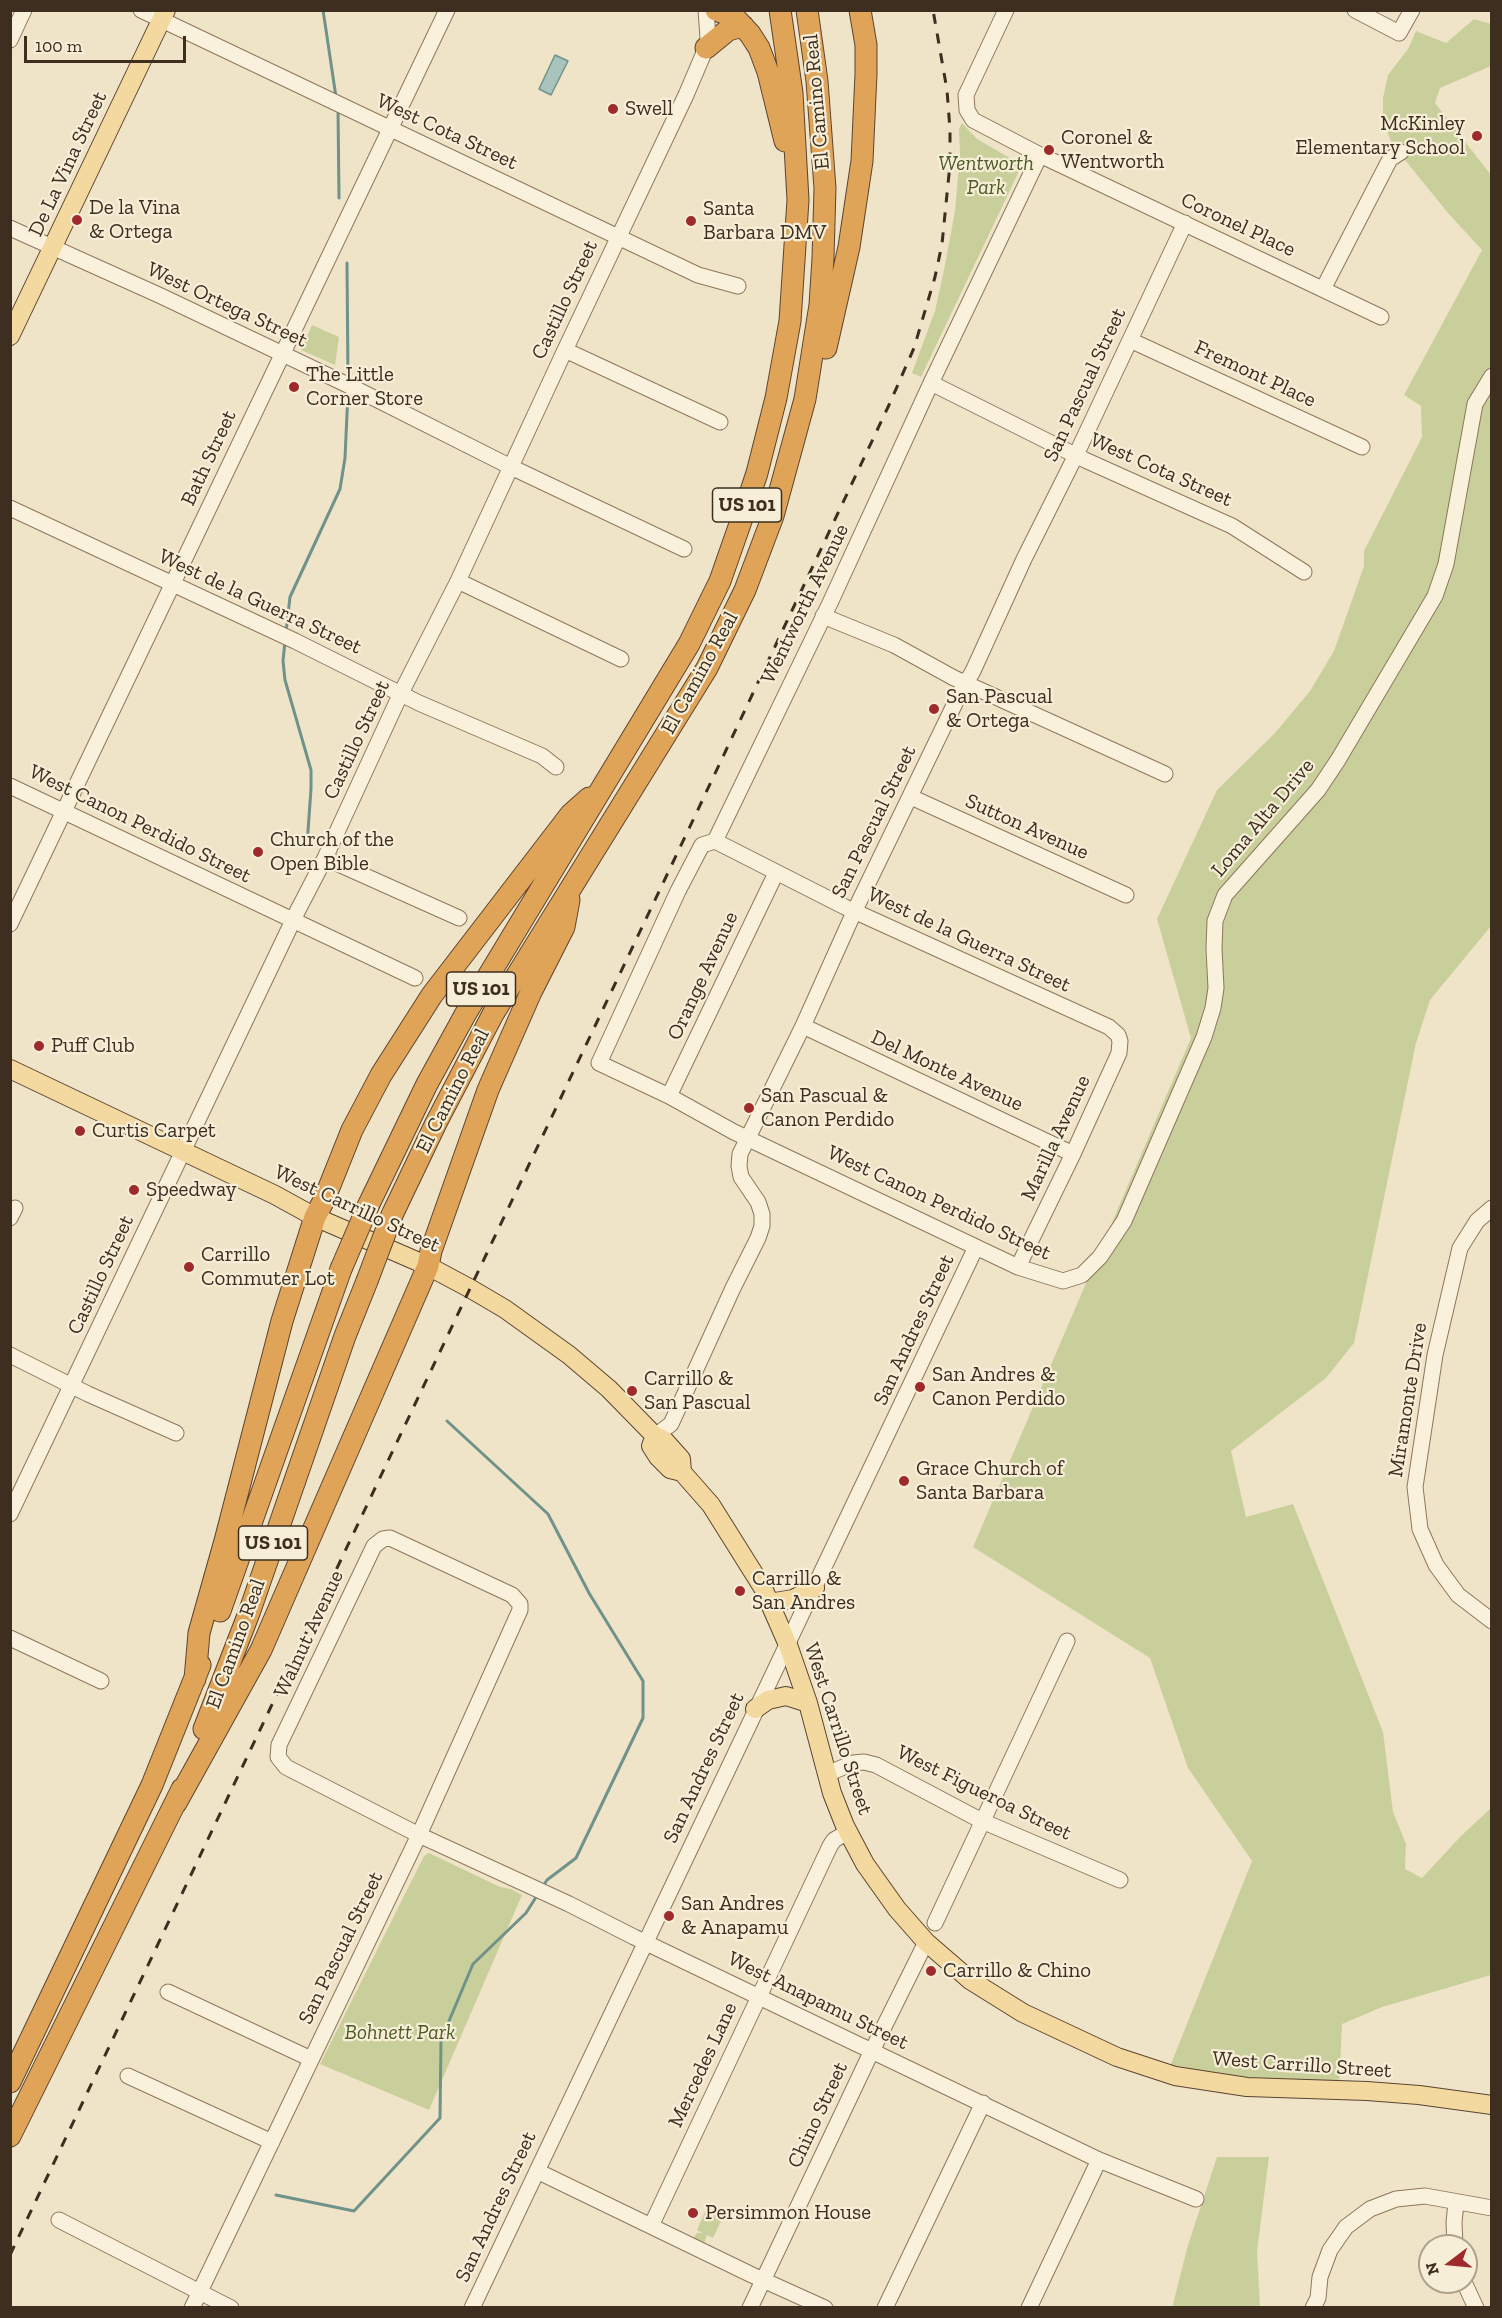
<!DOCTYPE html>
<html>
<head>
<meta charset="utf-8">
<style>
	body { margin:0 }
	#map { position:relative; width:1502px; height:2318px; overflow:hidden; background:#f0e4c8; font-family:"Zilla Slab",serif }
	canvas { display:block }
	.frame { position:absolute; inset:0; border:12px solid #3d2e20; pointer-events:none }
	.north { position:absolute; left:1418px; top:2234px; width:60px; height:60px; box-sizing:border-box; background:#f7eed8; border:2px solid #ada18e; border-radius:50%; rotate:254deg; font-size:16px; font-weight:700; line-height:24px; text-align:center; color:#3d2e20 }
	.north::after { content:''; display:block; margin:auto; width:21px; height:27px; background:#9e2a2b; clip-path:polygon(50% 0,100% 100%,50% 72%,0 100%) }
	.scale { position:absolute; left:24px; top:36px; width:162px; height:27px; box-sizing:border-box; border:3px solid #3d2e20; border-top:0; padding-left:8px; font-size:18px; line-height:21px; white-space:nowrap; color:#3d2e20; -webkit-text-stroke:4px #f7eed8; paint-order:stroke }
</style>
</head>
<body>
<div id="map">
<canvas width="1502" height="2318"></canvas>
<div class="frame"></div>
<div class="north">N</div>
<div class="scale">100 m</div>
</div>
<script>
const ctx = document.querySelector('canvas').getContext('2d');
ctx.lineJoin = 'round';
function paint(path, color) { ctx.fillStyle = color; ctx.fill(path, 'evenodd'); }
const shape = rows => new Path2D(rows.map(r => 'M' + r).join(''));
function strokePath(path, color, width, dash) { ctx.strokeStyle = color; ctx.lineWidth = width; ctx.lineCap = dash ? 'butt' : 'round'; ctx.setLineDash(dash || []); ctx.stroke(path); }
function label(font, color, halo, rows, align = 'center') {
  ctx.font = font + ' "Zilla Slab",serif'; ctx.lineWidth = 4.5; ctx.setLineDash([]); ctx.textBaseline = 'middle'; ctx.strokeStyle = halo; ctx.fillStyle = color; for (const [text, x, y, turn = 0] of rows) {
    ctx.save(); ctx.translate(x, y); ctx.rotate((+turn || 0) * Math.PI / 180); ctx.textAlign = isNaN(turn) ? turn : align; if (halo) ctx.strokeText(text, 0, 0); ctx.fillText(text, 0, 0); ctx.restore();
  }
}
paint(shape([
	[1474,19,1491,24,1491,66,1440,88,1435,103,1491,175,1491,926,1430,1000,1416,1043,1354,1343,1326,1378,1231,1451,1246,1517,1293,1504,1383,1732,1393,1812,1406,1844,1405,1869,1422,1878,1461,1836,1491,1808,1491,1975,1382,2007,1342,2024,1339,2089,1167,2074,1252,1861,1188,1768,1150,1658,973,1547,1191,1038,1157,919,1217,790,1275,733,1310,691,1334,651,1364,566,1364,551,1422,437,1421,406,1404,395,1482,250,1448,213,1392,144,1383,121,1383,98,1388,75,1408,49,1416,31,1446,43],
	[962,123,977,139,1022,165,921,377,912,373,935,311,944,270,955,211,960,153,959,129],
	[312,325,339,337,335,365,301,350],
	[429,1853,500,1887,511,1889,522,1895,429,2110,320,2064,424,1856],
	[1217,2157,1269,2157,1257,2251,1260,2307,1172,2308,1188,2245],
	[707,2207,724,2215,713,2238,707,2235,704,2244,693,2239,697,2233,702,2233,697,2230]
]), '#c9cf9b');
const water = shape([
	[555,55,568,61,551,95,539,89,555,55]
]);
paint(water, '#a9c4bc');
strokePath(water, '#6f938a', 1.5);
strokePath(shape([
	[323,10,336,97],
	[338,109,339,198],
	[347,263,348,379],
	[286,632,290,597,340,489,345,458,348,392],
	[285,641,283,661,285,680,311,770,311,789,307,845],
	[447,1421,548,1514,589,1593,643,1681,643,1718,576,1858,547,1880,543,1886],
	[276,2195,354,2211,440,2118,441,2040,473,1964,526,1913,538,1894]
]), '#6f938a', 3);
const minor = shape([
	[141,10,698,275,738,286],
	[1006,10,966,95,967,110,973,120,1040,155,1381,317],
	[1355,10,1399,33,1412,10],
	[10,40,24,10],
	[1040,155,931,383,830,603,715,841,702,845,678,891,599,1063,669,1096,734,1132,1018,1267,1063,1281,1082,1275,1100,1257,1124,1221,1204,1037,1213,1008,1216,988,1214,949,1215,921,1225,895,1318,790,1338,760,1435,596,1446,564,1475,404,1492,376],
	[10,228,161,296,354,388,511,467,684,549],
	[1323,289,1390,159,1401,152],
	[1130,340,1362,447],
	[565,350,720,422],
	[931,383,1085,460,1232,526,1304,572],
	[10,508,295,641,419,703,542,756,556,767],
	[458,581,621,659],
	[823,616,894,645,954,678,1165,774],
	[10,786,415,978],
	[911,797,1126,895],
	[715,841,845,907,1109,1027,1118,1035,1120,1041,1119,1053,1073,1154,1018,1267],
	[325,858,459,918],
	[10,924,447,10],
	[803,1026,1073,1154],
	[669,1096,776,873],
	[1492,1208,1477,1221,1460,1248,1435,1355,1415,1487,1420,1529,1436,1565,1458,1595,1492,1621],
	[10,1218,15,1208],
	[10,1355,88,1394,176,1433],
	[655,1436,671,1424,733,1288,758,1238,762,1226,762,1214,758,1202,741,1177,739,1166,740,1154,803,1026,855,910,959,695,973,671,1024,559,1076,455,1185,223],
	[10,1514,298,910,325,858,401,693,458,581,565,350,686,95,706,48,708,38,706,10],
	[10,1638,101,1681],
	[827,1774,853,1763,864,1762,876,1765,982,1821,1120,1880],
	[935,1923,1067,1641],
	[168,1992,311,2059],
	[128,2076,272,2142],
	[537,2171,752,2275,825,2308],
	[59,2220,231,2308],
	[651,2226,830,1846,834,1840,848,1832],
	[1455,2246,1454,2222,1456,2203],
	[1464,2282,1476,2308],
	[192,2308,419,1835,520,1610,520,1604,512,1595,390,1538,383,1539,374,1546,279,1745,278,1757,286,1767,419,1835,569,1904,634,1937,1099,2160,1196,2199],
	[472,2308,976,1247],
	[750,2308,867,2061,926,1942],
	[885,2308,983,2103],
	[1029,2308,1099,2160],
	[1313,2308,1318,2298,1320,2277,1330,2250,1346,2227,1370,2209,1396,2199,1425,2196,1492,2208]
]);
const major = shape([
	[10,336,166,10],
	[10,1069,275,1195,315,1217,428,1266,471,1289,505,1309,569,1355,609,1389,655,1436,664,1440,681,1459,682,1472,711,1505,763,1588,788,1645,808,1703,832,1793,845,1826,865,1864,897,1909,926,1942,970,1980,1023,2013,1117,2057,1175,2076,1247,2087,1367,2091,1419,2095,1492,2105],
	[655,1436,651,1446,658,1457,670,1469,682,1472],
	[769,1603,793,1599,815,1588],
	[755,1709,768,1700,786,1696,808,1703]
]);
const highway = shape([
	[716,10,734,17,750,34,759,48,768,72,785,141],
	[706,48,728,30,743,26],
	[826,348,849,247,862,161,866,74,866,45,860,10],
	[369,1204,427,1084,466,1013,689,644,720,581,741,521,757,473,776,398,790,321,798,200,792,93,780,10],
	[392,1215,436,1123,493,1014,707,668,745,590,773,516,805,399,820,305,823,258,825,188,817,81,807,10],
	[220,1611,341,1269],
	[195,1679,199,1633,225,1541,282,1321,315,1217,324,1200,352,1130,381,1075,432,995,571,814,589,798],
	[204,1729,249,1613,345,1336,367,1281],
	[176,1803,261,1650,428,1266,431,1251,488,1090,531,992,564,927,569,900],
	[10,2082,152,1785,200,1665],
	[10,2136,182,1789]
]);
strokePath(minor, '#8d765c', 17);
strokePath(major, '#5b4430', 20);
strokePath(highway, '#5b4430', 23);
strokePath(minor, '#faf1dc', 15);
strokePath(major, '#f3d9a0', 18);
strokePath(highway, '#e0a458', 21);
strokePath(shape([
	[10,2255,694,818,889,405,914,348,935,277,942,244,950,164,950,130,947,90,933,10]
]), '#3d2e20', 3, [10, 10]);
const highwayBridge = shape([
	[341,1269,369,1204],
	[367,1281,392,1215]
]);
strokePath(highwayBridge, '#5b4430', 23, []);
strokePath(highwayBridge, '#e0a458', 21);
for (const [x, y, r, color] of [
	[613,109,6,"#9e2a2b"],
	[1477,136,6,"#9e2a2b"],
	[1049,150,6,"#9e2a2b"],
	[77,220,6,"#9e2a2b"],
	[691,221,6,"#9e2a2b"],
	[294,387,6,"#9e2a2b"],
	[934,709,6,"#9e2a2b"],
	[258,852,6,"#9e2a2b"],
	[39,1046,6,"#9e2a2b"],
	[749,1108,6,"#9e2a2b"],
	[80,1131,6,"#9e2a2b"],
	[134,1190,6,"#9e2a2b"],
	[189,1267,6,"#9e2a2b"],
	[920,1387,6,"#9e2a2b"],
	[632,1391,6,"#9e2a2b"],
	[904,1481,6,"#9e2a2b"],
	[740,1591,6,"#9e2a2b"],
	[669,1916,6,"#9e2a2b"],
	[931,1971,6,"#9e2a2b"],
	[693,2213,6,"#9e2a2b"]
]) { const dot = new Path2D(); dot.arc(x, y, r, 0, 2 * Math.PI); ctx.fillStyle = color; ctx.fill(dot); strokePath(dot, '#f7eed8', 2); }
for (const [x, y, w] of [
	[747,505,69],
	[481,989,69],
	[273,1543,69]
]) { const box = new Path2D(); box.roundRect(x - w / 2, y - 17, w, 34, 4.5); ctx.fillStyle = '#f7eed8'; ctx.fill(box); strokePath(box, '#3d2e20', 1.5); }
label('bold 20px', '#3d2e20', null, [
	["US 101",747,505],
	["US 101",481,989],
	["US 101",273,1543]
]);
label('21px', '#3d2e20', '#f7eed8', [
	["El Camino Real",817,102,-95],
	["West Cota Street",447,132,25],
	["De La Vina Street",68,164,-65],
	["Coronel Place",1238,225,25],
	["Castillo Street",565,300,-65],
	["West Ortega Street",227,305,25],
	["Fremont Place",1255,374,25],
	["San Pascual Street",1085,385,-65],
	["Bath Street",209,458,-65],
	["West Cota Street",1161,470,24],
	["West de la Guerra Street",260,602,25],
	["Wentworth Avenue",805,604,-64],
	["El Camino Real",700,673,-61],
	["Castillo Street",357,740,-65],
	["Loma Alta Drive",1263,818,-50],
	["San Pascual Street",874,822,-64],
	["West Canon Perdido Street",140,824,26],
	["Sutton Avenue",1027,827,24],
	["West de la Guerra Street",969,940,25],
	["Orange Avenue",703,976,-65],
	["Del Monte Avenue",947,1071,25],
	["El Camino Real",453,1091,-63],
	["Marilla Avenue",1056,1138,-65],
	["West Canon Perdido Street",939,1203,25],
	["West Carrillo Street",357,1209,25],
	["Castillo Street",101,1275,-65],
	["San Andres Street",914,1330,-65],
	["Miramonte Drive",1408,1400,-81],
	["Walnut Avenue",309,1634,-65],
	["El Camino Real",236,1644,-70],
	["West Carrillo Street",838,1729,72],
	["San Andres Street",704,1768,-65],
	["West Figueroa Street",984,1793,26],
	["San Pascual Street",341,1948,-64],
	["West Anapamu Street",818,2001,26],
	["Mercedes Lane",703,2065,-65],
	["West Carrillo Street",1302,2065,4],
	["Chino Street",818,2115,-65],
	["San Andres Street",496,2207,-65]
]);
label('21px', '#3d2e20', '#f7eed8', [
	["Swell",625,109],
	["McKinley",1465,124,"right"],
	["Elementary School",1465,148,"right"],
	["Coronel &",1061,138],
	["Wentworth",1061,162],
	["De la Vina",89,208],
	["& Ortega",89,232],
	["Santa",703,209],
	["Barbara DMV",703,233],
	["The Little",306,375],
	["Corner Store",306,399],
	["San Pascual",946,697],
	["& Ortega",946,721],
	["Church of the",270,840],
	["Open Bible",270,864],
	["Puff Club",51,1046],
	["San Pascual &",761,1096],
	["Canon Perdido",761,1120],
	["Curtis Carpet",92,1131],
	["Speedway",146,1190],
	["Carrillo",201,1255],
	["Commuter Lot",201,1279],
	["San Andres &",932,1375],
	["Canon Perdido",932,1399],
	["Carrillo &",644,1379],
	["San Pascual",644,1403],
	["Grace Church of",916,1469],
	["Santa Barbara",916,1493],
	["Carrillo &",752,1579],
	["San Andres",752,1603],
	["San Andres",681,1904],
	["& Anapamu",681,1928],
	["Carrillo & Chino",943,1971],
	["Persimmon House",705,2213]
], 'left');
label('italic 21px', '#4d5a26', '#f7eed8', [
	["Wentworth",986,164],
	["Park",986,188],
	["Bohnett Park",400,2033]
]);
</script>
</body>
</html>
